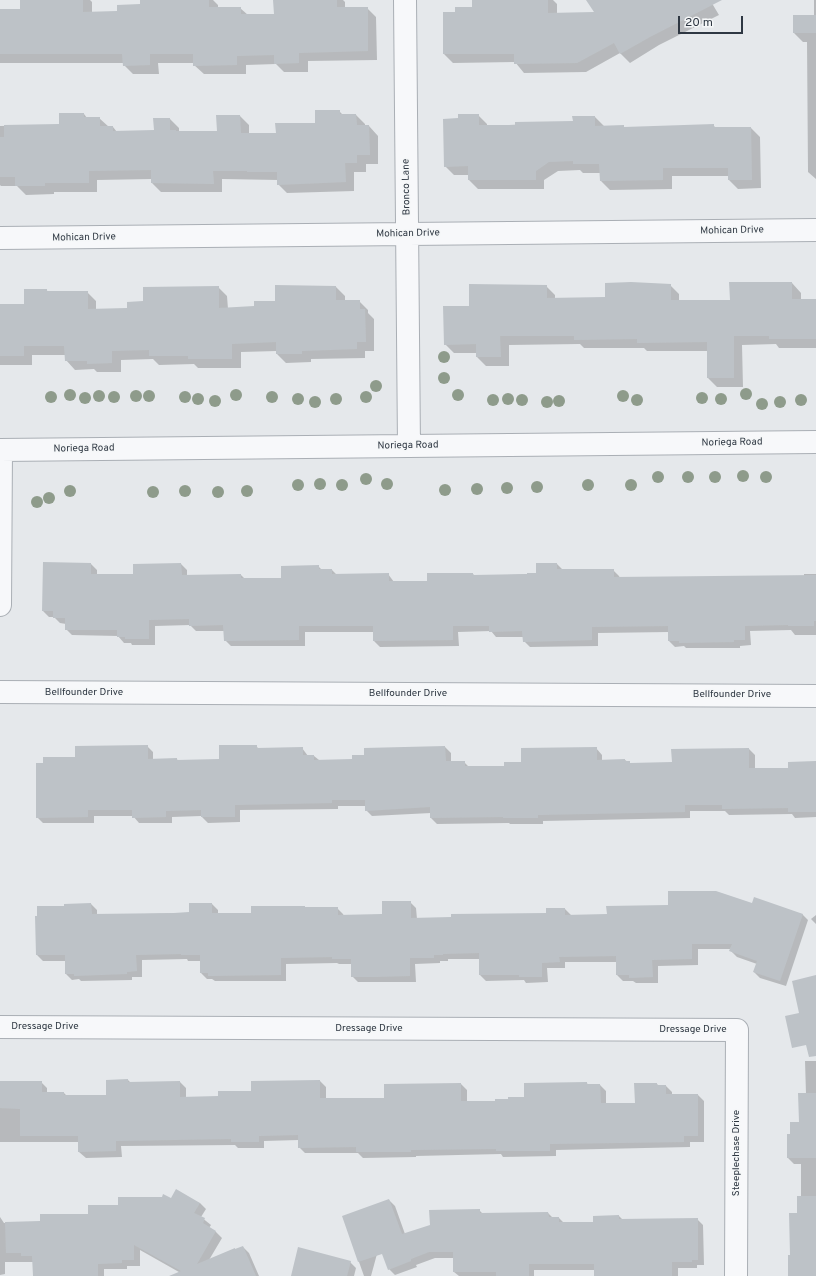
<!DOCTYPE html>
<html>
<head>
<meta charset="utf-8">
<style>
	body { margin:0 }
	#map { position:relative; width:816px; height:1276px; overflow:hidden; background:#e5e8eb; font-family:Overpass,sans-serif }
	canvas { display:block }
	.scale { position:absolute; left:678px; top:16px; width:65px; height:18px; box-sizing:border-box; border:2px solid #2e3742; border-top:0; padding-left:5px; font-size:12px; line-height:14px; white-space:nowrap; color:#2e3742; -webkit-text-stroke:3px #f5f7f8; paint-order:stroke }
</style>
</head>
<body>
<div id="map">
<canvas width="816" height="1276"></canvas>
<div class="scale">20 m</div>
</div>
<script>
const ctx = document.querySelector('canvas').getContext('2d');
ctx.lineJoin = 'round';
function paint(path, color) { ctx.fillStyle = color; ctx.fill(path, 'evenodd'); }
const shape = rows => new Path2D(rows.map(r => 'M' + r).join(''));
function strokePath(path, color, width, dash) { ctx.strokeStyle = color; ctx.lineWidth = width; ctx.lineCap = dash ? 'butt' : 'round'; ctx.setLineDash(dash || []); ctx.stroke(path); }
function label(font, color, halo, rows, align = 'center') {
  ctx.font = font + ' Overpass,sans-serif'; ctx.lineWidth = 3; ctx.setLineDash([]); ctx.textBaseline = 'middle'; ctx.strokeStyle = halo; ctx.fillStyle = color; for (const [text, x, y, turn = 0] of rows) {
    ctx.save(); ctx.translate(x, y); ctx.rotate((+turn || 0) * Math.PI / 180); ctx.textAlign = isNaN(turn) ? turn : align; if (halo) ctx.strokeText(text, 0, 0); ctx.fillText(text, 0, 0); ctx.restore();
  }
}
paint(shape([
	[21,0,90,0,92,2,92,12,118,12,141,5,141,0,213,0,218,5,218,8,240,8,248,15,275,15,274,0,343,0,345,2,345,8,367,8,376,17,377,60,308,61,308,72,284,72,276,64,246,65,246,74,204,74,194,65,194,63,158,63,159,74,133,74,124,65,124,63,0,63,0,10,21,10],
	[473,0,553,0,557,4,557,14,595,13,588,0,710,0,719,15,659,45,630,63,620,53,586,72,524,73,515,62,453,63,444,54,456,13,473,8],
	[814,0,816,0,816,179,808,172,807,42,803,42,794,33,814,16],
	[339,111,343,115,356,115,365,124,365,126,369,126,378,136,378,164,366,164,366,172,354,172,354,191,287,193,278,184,278,180,222,179,222,192,161,192,152,183,152,179,97,180,97,192,54,192,54,194,26,195,17,186,1,186,0,185,0,126,60,125,84,114,87,118,99,118,109,127,113,127,117,132,155,131,170,119,179,128,179,132,218,132,240,116,249,125,249,134,277,134,316,124],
	[478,115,487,124,487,126,574,122,595,117,604,126,624,128,713,125,716,128,751,128,760,137,761,188,738,189,729,180,729,176,672,176,672,189,610,190,601,181,601,173,583,173,580,170,558,171,544,180,544,189,478,189,469,180,469,175,454,175,445,166,459,119],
	[792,283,801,293,801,300,816,300,816,348,779,348,776,344,742,345,743,387,717,387,708,378,708,351,647,351,644,348,584,348,580,344,509,345,509,366,486,366,477,357,477,353,454,353,445,344,470,307,546,286,555,295,555,299,606,298,670,285,679,294,679,301,731,301],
	[218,287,227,296,228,309,255,307,336,287,345,296,345,301,359,301,368,310,368,313,374,319,374,351,365,351,365,358,311,359,311,362,286,363,277,354,277,351,241,352,241,368,198,368,194,364,159,365,153,359,121,360,121,372,97,372,94,369,75,370,66,360,66,355,32,355,32,365,0,365,0,305,25,305,46,290,49,292,87,292,96,301,96,310,128,309,144,302],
	[91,564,97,570,97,575,134,575,181,564,187,570,187,575,241,575,245,579,282,579,318,566,322,570,332,570,337,575,388,574,394,582,428,582,473,574,475,576,537,574,557,564,563,570,613,570,619,576,620,578,804,576,804,574,816,574,816,635,795,635,791,630,750,631,751,645,740,646,740,648,686,648,684,646,675,647,669,641,669,632,598,633,598,646,530,647,524,641,524,637,496,637,491,631,458,632,459,646,380,647,374,641,374,632,305,632,305,646,231,646,225,640,225,631,196,631,190,625,155,626,155,645,132,645,131,643,124,643,118,636,72,635,66,629,66,624,60,623,54,617,49,617,43,611],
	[147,746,153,752,153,760,177,759,178,761,220,760,256,746,259,749,302,748,308,756,314,756,319,760,353,760,365,756,445,747,451,753,451,762,464,762,469,767,505,767,596,748,602,755,602,761,625,760,631,764,673,763,749,749,755,755,755,769,789,769,816,762,816,817,795,818,792,814,729,815,725,811,690,811,690,818,543,821,543,824,510,824,509,823,437,824,431,818,431,813,372,816,366,810,366,806,338,806,338,809,240,810,240,822,208,823,201,816,172,817,172,823,139,823,133,816,94,816,94,823,43,823,37,817,44,764],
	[410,902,416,908,417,919,547,914,565,909,571,915,608,915,752,905,802,914,808,920,786,986,760,978,754,972,757,964,737,957,731,951,731,949,698,949,698,965,658,966,658,983,636,983,633,981,623,981,617,975,617,962,565,962,565,968,547,968,548,982,526,983,524,980,486,981,480,975,480,959,448,959,448,961,440,961,440,963,415,964,416,982,358,982,352,976,352,964,339,964,337,963,286,964,286,981,215,981,212,979,207,979,201,973,201,961,188,961,187,959,142,960,142,977,132,977,132,980,81,981,79,979,72,980,66,974,66,961,43,961,37,955,65,907,91,904,97,910,97,915,190,913,212,904,218,910,218,914,252,914,305,907,307,908,337,908,343,914,344,916,383,915],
	[816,915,816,924,811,919],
	[805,1061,816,1061,816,1276,788,1276,801,1197,801,1164,794,1164,788,1158,788,1135,791,1135,800,1123,806,1094],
	[128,1080,130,1082,180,1082,186,1088,186,1098,219,1097,320,1081,326,1087,326,1099,385,1099,461,1084,467,1090,467,1102,496,1102,525,1098,525,1084,587,1083,588,1085,600,1085,606,1091,606,1104,636,1103,657,1084,659,1086,666,1086,672,1092,672,1095,698,1095,704,1101,704,1142,690,1142,690,1147,556,1150,556,1156,503,1157,501,1154,416,1156,416,1157,363,1158,358,1153,305,1153,299,1147,299,1140,264,1141,264,1148,238,1148,235,1145,121,1146,122,1157,86,1158,79,1152,79,1142,0,1142,0,1082,41,1082,47,1088,47,1093,64,1093,67,1096,107,1096],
	[172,1200,200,1203,206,1209,201,1217,211,1225,209,1228,216,1232,222,1238,209,1260,243,1247,249,1253,259,1276,186,1276,140,1250,140,1266,127,1266,127,1269,104,1269,104,1276,34,1276,34,1262,5,1262,5,1274,0,1275,0,1217,4,1223,41,1222,89,1215,119,1206],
	[389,1200,395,1206,405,1234,479,1210,483,1214,548,1213,553,1218,559,1218,564,1223,594,1222,619,1216,623,1220,697,1219,703,1225,704,1265,697,1265,697,1268,678,1268,678,1276,595,1276,595,1270,534,1270,534,1276,459,1276,454,1272,454,1258,435,1258,416,1265,417,1267,395,1275,389,1269,380,1243,371,1276,364,1276,343,1217],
	[350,1262,356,1268,354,1276,292,1276]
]), '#0003');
paint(shape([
	[20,0,83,0,83,12,117,11,117,5,140,4,140,0,209,0,209,7,241,7,241,14,274,14,273,0,337,0,337,7,368,7,368,51,299,53,299,63,274,64,274,55,237,56,237,65,193,66,193,54,150,54,150,65,123,66,122,54,0,54,0,9,20,9],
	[472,0,548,0,548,13,594,12,586,0,722,0,650,37,620,54,614,43,577,63,514,64,514,54,443,54,443,12,455,12,455,7,472,7],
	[793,15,816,15,816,33,793,33],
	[315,110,340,110,340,114,356,114,357,125,369,125,370,155,357,155,357,163,345,163,346,182,277,185,277,172,247,172,247,171,213,171,214,184,151,183,151,170,89,171,89,183,45,183,45,186,15,186,15,177,0,177,0,137,4,137,4,125,59,124,59,113,84,113,84,117,100,117,100,126,113,126,113,131,154,130,153,118,170,118,170,130,176,130,176,131,217,131,216,115,240,115,241,133,276,133,275,123,315,123],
	[458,114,479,114,479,125,515,125,515,122,573,121,572,116,595,116,595,126,624,125,624,127,714,124,714,127,751,127,752,180,728,180,728,168,663,168,663,180,600,181,599,164,573,164,573,161,549,162,536,171,536,180,468,180,468,166,444,167,443,119,458,118],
	[631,282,671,284,671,300,730,300,729,282,792,282,792,299,816,299,816,339,769,339,769,336,734,336,734,378,707,378,707,342,637,343,637,339,574,340,574,336,500,336,501,357,476,357,476,344,444,345,443,306,469,306,469,284,547,285,547,298,605,297,605,283],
	[275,285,336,286,336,300,360,300,360,309,365,309,366,342,357,342,357,349,302,351,302,354,276,354,276,342,232,344,232,359,188,359,188,356,149,356,149,350,112,351,112,363,87,364,87,361,65,361,64,346,24,346,24,356,0,356,0,304,24,304,24,289,47,289,47,291,88,291,88,309,127,308,127,302,143,301,143,287,219,286,219,308,254,306,254,301,275,301],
	[43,562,91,563,91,574,133,574,133,564,181,563,182,575,241,574,241,578,281,578,281,566,319,565,319,569,332,569,332,574,389,573,389,581,427,581,427,573,473,573,473,575,527,574,527,573,536,573,536,563,557,563,557,569,614,569,614,577,816,575,816,621,814,621,814,626,788,626,788,625,745,626,745,640,734,640,734,642,679,643,679,641,668,641,668,626,592,627,592,640,523,642,522,631,489,632,489,626,453,626,453,640,373,641,373,626,299,626,299,640,224,641,223,625,189,626,189,619,149,620,149,639,125,639,125,637,117,637,117,630,65,630,65,618,53,618,53,611,42,611],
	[148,745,148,759,177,758,177,760,219,759,219,745,257,745,257,748,303,747,303,755,314,755,314,760,352,759,352,755,364,755,364,748,445,746,446,761,465,761,465,766,504,766,504,762,521,762,521,748,597,747,597,760,625,759,625,761,630,761,630,763,672,762,671,749,749,748,749,768,788,768,788,762,816,761,816,812,788,812,788,808,722,809,722,805,685,805,685,812,538,815,538,818,503,818,503,817,430,818,430,807,365,811,365,800,332,800,332,803,235,805,235,817,201,817,201,810,166,811,166,817,132,818,132,810,88,810,88,817,36,818,36,763,43,763,43,757,75,757,75,746],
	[668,891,716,891,752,903,754,897,803,914,780,981,753,972,757,961,729,951,732,944,692,944,692,959,652,960,653,977,629,978,629,975,616,975,616,956,559,957,560,962,542,963,542,977,519,977,519,975,479,975,479,953,443,954,443,955,434,955,434,958,410,958,410,976,374,977,351,977,351,959,332,959,332,957,281,958,281,975,208,976,208,973,200,973,200,955,181,955,181,954,136,955,137,971,127,972,127,974,74,976,74,974,65,974,65,955,36,955,35,916,37,916,37,906,64,906,64,904,91,903,92,914,174,913,189,912,189,903,212,903,212,913,251,913,251,906,305,906,305,907,338,907,338,915,382,914,382,901,411,901,411,918,451,917,451,914,546,913,546,908,565,908,565,915,607,914,606,906,668,905],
	[816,975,816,1056,809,1057,806,1045,792,1048,785,1016,799,1013,792,981],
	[128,1079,128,1082,180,1081,180,1097,218,1096,218,1091,251,1091,251,1081,320,1080,320,1098,384,1098,384,1084,461,1083,461,1101,495,1101,495,1099,508,1099,508,1097,524,1097,524,1083,587,1082,587,1084,600,1084,601,1103,635,1103,634,1083,657,1083,657,1085,666,1085,666,1094,698,1094,698,1136,684,1136,684,1142,550,1144,550,1151,496,1151,496,1149,411,1150,411,1152,356,1152,356,1147,298,1148,298,1135,259,1136,259,1142,231,1142,231,1139,116,1141,116,1151,78,1152,78,1136,20,1136,20,1109,0,1108,0,1081,42,1081,42,1092,64,1092,64,1095,106,1095,106,1080],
	[798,1093,816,1093,816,1158,787,1158,787,1134,790,1134,790,1122,799,1122],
	[176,1189,200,1203,194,1213,205,1218,203,1223,216,1231,197,1264,235,1248,235,1249,243,1246,256,1276,169,1276,181,1271,134,1245,134,1260,122,1260,122,1263,98,1264,98,1276,33,1276,32,1256,21,1256,21,1253,6,1253,5,1222,40,1221,40,1214,88,1214,88,1205,118,1205,118,1197,162,1197,163,1194,171,1198],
	[797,1196,816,1196,816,1276,788,1276,788,1255,790,1255,789,1213,797,1213],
	[389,1199,402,1234,430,1225,429,1210,480,1209,480,1213,548,1212,549,1217,559,1217,559,1222,593,1222,593,1216,619,1215,619,1219,698,1218,698,1260,692,1260,692,1262,672,1262,672,1276,594,1276,594,1264,529,1264,529,1276,496,1276,496,1272,453,1272,453,1252,429,1252,411,1259,411,1261,388,1270,382,1254,358,1262,342,1216],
	[298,1247,351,1261,347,1276,291,1276]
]), '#bdc2c7');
const minor = shape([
	[405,0,409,446],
	[0,238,816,230],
	[0,450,816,442],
	[0,605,1,450],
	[0,692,816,696],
	[0,1027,737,1030,736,1276]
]);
strokePath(minor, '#aaafb5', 24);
strokePath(minor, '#f7f8fa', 22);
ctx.fillStyle = '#8e9b8b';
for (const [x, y] of [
	[444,357],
	[444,378],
	[376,386],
	[746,394],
	[70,395],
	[236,395],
	[458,395],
	[99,396],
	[136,396],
	[149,396],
	[623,396],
	[51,397],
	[114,397],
	[185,397],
	[272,397],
	[366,397],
	[85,398],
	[702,398],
	[198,399],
	[298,399],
	[336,399],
	[508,399],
	[721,399],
	[493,400],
	[522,400],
	[637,400],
	[801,400],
	[215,401],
	[559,401],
	[315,402],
	[547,402],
	[780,402],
	[762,404],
	[743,476],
	[658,477],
	[688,477],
	[715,477],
	[766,477],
	[366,479],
	[320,484],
	[387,484],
	[298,485],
	[342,485],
	[588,485],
	[631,485],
	[537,487],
	[507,488],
	[477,489],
	[445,490],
	[70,491],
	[185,491],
	[247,491],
	[153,492],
	[218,492],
	[49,498],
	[37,502]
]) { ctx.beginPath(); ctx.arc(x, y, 6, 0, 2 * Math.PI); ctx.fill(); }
label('10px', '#2e3742', '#f5f7f8', [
	["Bronco Lane",407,187,-91],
	["Mohican Drive",732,231,-1],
	["Mohican Drive",408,234,-1],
	["Mohican Drive",84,238,-1],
	["Noriega Road",732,443,-1],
	["Noriega Road",408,446,-1],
	["Noriega Road",84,449,-1],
	["Bellfounder Drive",84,693],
	["Bellfounder Drive",408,694],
	["Bellfounder Drive",732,695],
	["Dressage Drive",45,1027],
	["Dressage Drive",369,1029],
	["Dressage Drive",693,1030],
	["Steeplechase Drive",737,1153,-90]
]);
</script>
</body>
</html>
